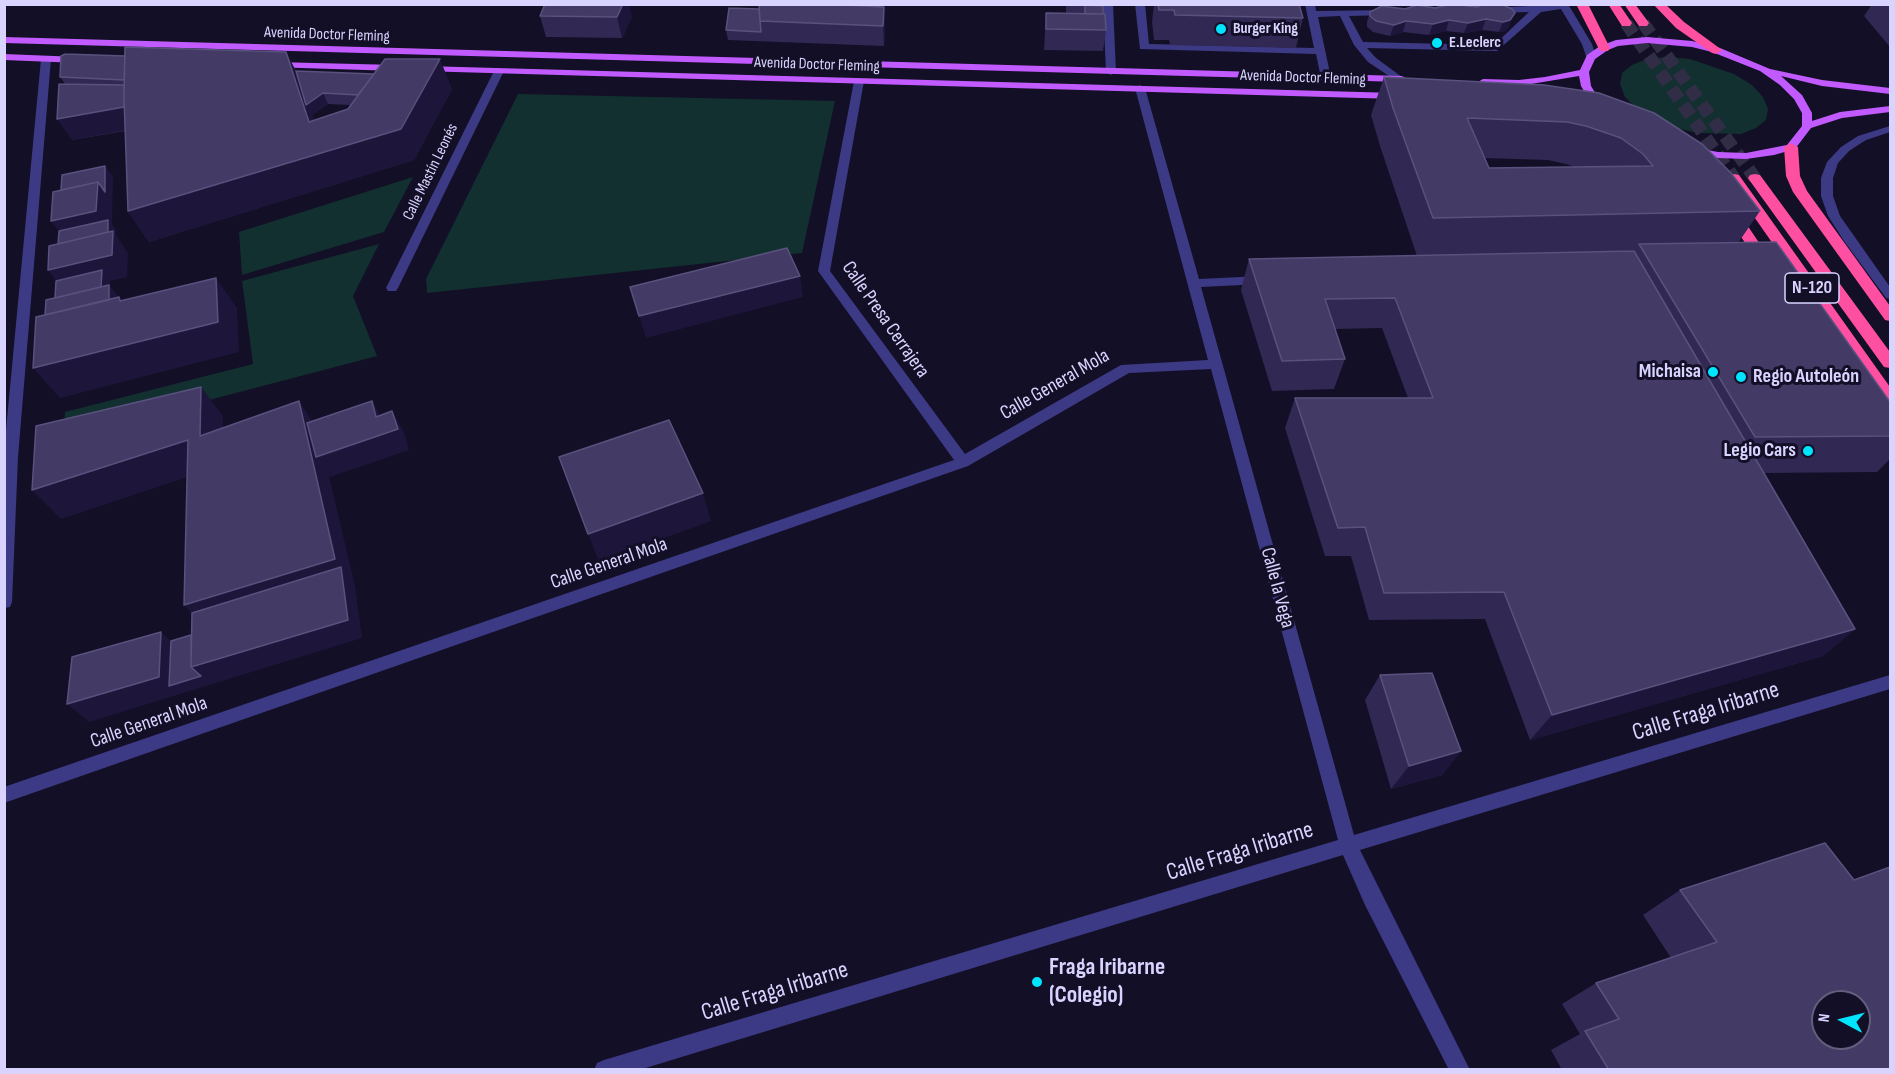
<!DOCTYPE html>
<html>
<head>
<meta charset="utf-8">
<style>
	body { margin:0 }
	#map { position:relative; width:1895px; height:1074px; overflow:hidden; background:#130f26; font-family:"Sofia Sans Condensed",sans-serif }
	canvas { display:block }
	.frame { position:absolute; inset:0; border:6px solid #d9d4ff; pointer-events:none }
	.north { position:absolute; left:1811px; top:990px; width:60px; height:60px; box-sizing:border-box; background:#130f26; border:2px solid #625e7d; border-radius:50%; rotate:277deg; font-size:16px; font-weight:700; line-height:24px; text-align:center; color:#d9d4ff }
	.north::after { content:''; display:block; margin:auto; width:21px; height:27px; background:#00e5ff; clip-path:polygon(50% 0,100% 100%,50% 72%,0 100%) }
</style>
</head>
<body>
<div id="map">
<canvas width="1895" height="1074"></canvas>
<div class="frame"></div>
<div class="north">N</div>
</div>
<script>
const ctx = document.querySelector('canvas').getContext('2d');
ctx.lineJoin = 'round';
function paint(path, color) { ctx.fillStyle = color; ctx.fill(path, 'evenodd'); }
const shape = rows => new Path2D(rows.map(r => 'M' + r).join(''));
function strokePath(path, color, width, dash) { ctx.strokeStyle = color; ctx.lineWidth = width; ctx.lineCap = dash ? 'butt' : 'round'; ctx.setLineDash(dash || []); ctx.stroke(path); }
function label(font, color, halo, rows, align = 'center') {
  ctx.font = font + ' "Sofia Sans Condensed",sans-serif'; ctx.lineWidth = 6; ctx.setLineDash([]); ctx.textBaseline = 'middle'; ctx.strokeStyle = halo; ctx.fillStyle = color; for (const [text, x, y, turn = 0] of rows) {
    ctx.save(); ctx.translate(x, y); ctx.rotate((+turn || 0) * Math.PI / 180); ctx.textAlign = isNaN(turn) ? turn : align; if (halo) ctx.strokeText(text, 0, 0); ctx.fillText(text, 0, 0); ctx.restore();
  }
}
paint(shape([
	[1667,57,1690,59,1734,74,1752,85,1763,97,1768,109,1766,120,1756,128,1741,134,1698,133,1675,128,1636,108,1625,97,1620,84,1622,73,1632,65,1647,59],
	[518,94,835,101,802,253,427,293,426,279],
	[413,177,384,232,242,275,239,232],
	[379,244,353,296,377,356,64,438,65,412,253,364,242,281]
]), '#12302f');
strokePath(shape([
	[1626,23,1734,178],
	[1643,23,1755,178]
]), '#312d47', 13, [13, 7]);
paint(shape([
	[1103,4,1113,4,1116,72,1111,75,1106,72,1103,4],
	[1135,4,1145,4,1149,44,1314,48,1305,4,1315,4,1316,11,1391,10,1391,14,1388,15,1349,16,1363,42,1494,45,1529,12,1493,13,1490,12,1490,8,1568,4,1592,44,1596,57,1587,59,1582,44,1561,9,1541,12,1497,51,1367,48,1376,58,1402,77,1402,81,1398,82,1368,62,1354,45,1340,16,1318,17,1331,78,1326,81,1321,78,1316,54,1140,49,1135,4],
	[46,56,51,59,18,457,12,602,10,607,4,608,4,451,41,59,46,56],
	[499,68,504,71,398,288,396,291,388,291,386,288,494,71,499,68],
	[859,78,864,81,830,271,965,454,1121,365,1208,360,1135,88,1140,85,1145,88,1199,279,1262,276,1268,280,1262,284,1201,287,1354,835,1890,675,1890,689,1360,850,1470,1070,1449,1070,1365,905,1343,855,639,1070,594,1070,597,1063,604,1060,1338,840,1211,369,1129,373,968,466,4,803,4,787,954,460,818,271,854,81,859,78],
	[1890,126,1890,132,1866,140,1849,151,1838,163,1833,178,1833,196,1840,216,1890,287,1890,299,1886,298,1844,241,1828,216,1821,196,1821,178,1827,162,1841,147,1858,136,1890,126]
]), '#3d3a85');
paint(shape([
	[4,37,1402,76,1407,79,1402,82,4,43,4,37],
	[1647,37,1692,41,1720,48,1770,69,1822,80,1890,88,1890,94,1822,86,1781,76,1802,95,1812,113,1812,121,1840,112,1890,106,1890,112,1842,118,1811,128,1795,149,1774,155,1746,159,1718,158,1656,144,1622,128,1591,103,1581,86,1579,76,1519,86,1483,85,1478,82,1483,79,1519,80,1545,77,1580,70,1587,55,1600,46,1616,40,1647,37],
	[1647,43,1692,47,1712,52,1760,71,1780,85,1794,99,1802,113,1802,126,1787,145,1746,153,1718,152,1690,147,1664,140,1630,124,1599,99,1591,86,1589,72,1595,59,1608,50,1618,46,1647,43],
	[4,54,79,57,84,60,79,63,4,60,4,54],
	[274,62,397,65,402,68,397,71,270,67,269,65,274,62],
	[424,66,1396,93,1401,96,1396,99,420,71,419,69,424,66]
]), '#c25bff');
paint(shape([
	[1576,4,1588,4,1610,48,1608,51,1600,51,1576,4],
	[1608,4,1619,4,1632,23,1630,26,1622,26,1608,4],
	[1624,4,1635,4,1649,23,1647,26,1639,26,1624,4],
	[1653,4,1665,4,1684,22,1722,50,1716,54,1712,53,1676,28,1653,4],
	[1791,143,1798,147,1800,176,1807,191,1890,306,1890,321,1885,320,1793,192,1786,176,1784,147,1791,143],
	[1734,174,1739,175,1890,387,1890,405,1884,403,1727,178,1734,174],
	[1755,174,1760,175,1890,352,1890,368,1884,367,1750,181,1748,178,1750,175,1755,174],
	[1732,209,1737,210,1770,259,1772,262,1770,265,1760,265,1725,213,1732,209]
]), '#ff4fa3');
paint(shape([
	[1066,4,1103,4,1103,14,1106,30,1103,51,1044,50,1046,13,1066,13],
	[1154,4,1299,4,1303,18,1296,48,1170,45,1169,40,1154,40,1152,22],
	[1452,4,1510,24,1506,31,1499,32,1482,30,1464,33,1446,31,1429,35,1403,32,1390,36,1373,32,1367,27,1367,22,1370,12,1435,8],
	[1872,4,1890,4,1890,47,1864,16],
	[884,7,885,27,884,46,728,40,726,30,759,9],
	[540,16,632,17,622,38,546,37],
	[286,52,296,71,452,89,414,160,149,242,128,211,125,131,72,140,65,84,60,77,125,56],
	[328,104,351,105,348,109,314,120,312,115],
	[1384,77,1544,85,1760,211,1738,243,1890,402,1890,459,1877,472,1764,473,1855,629,1823,656,1530,740,1485,619,1369,620,1351,556,1325,556,1285,428,1295,398,1408,398,1382,328,1335,329,1345,359,1334,389,1272,391,1241,290,1249,259,1417,256,1380,146,1371,115],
	[1484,158,1548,160,1566,164,1575,167,1489,168],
	[1380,675,1461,751,1442,775,1391,789,1365,700],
	[1680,890,1890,1070,1562,1070,1551,1050,1580,1034,1562,1004,1596,983,1671,958,1643,915]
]), '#312854');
paint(shape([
	[623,4,629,4,632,17,622,38,617,17],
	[884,7,885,27,884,46,883,26],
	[1515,13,1510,24,1506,31,1499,32,1503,22],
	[1486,19,1482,30,1464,33,1468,23],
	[1449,20,1446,31,1429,35,1433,24],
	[1406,21,1403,32,1390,36,1394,25],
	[286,52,301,82,323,93,328,104,312,115,325,152,440,59,452,89,414,160,149,242,128,211,309,122],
	[130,106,143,127,72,140,57,119],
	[105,166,113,176,112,224,116,230,116,235,128,253,127,277,110,281,110,286,142,328,65,292,48,270,67,242,51,221,98,182],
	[800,276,803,297,646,338,639,316],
	[216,278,237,308,239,352,60,398,33,368],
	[201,387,223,416,223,465,200,436],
	[299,401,318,430,376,417,372,401,384,422,392,411,404,432,409,450,330,477,329,476,355,586,362,638,89,722,67,704,161,632,181,651,191,667,210,632,184,605],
	[188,440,211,469,61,519,32,490],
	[703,493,711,521,599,562,588,534],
	[1855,629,1823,656,1530,740,1552,715],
	[1461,751,1442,775,1391,789,1409,766]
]), '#1d163a');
const building = shape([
	[545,4,623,4,617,17,540,16,545,4],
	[759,4,823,4,884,7,883,26,760,21,759,4],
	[1158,4,1299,4,1303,18,1175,15,1174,10,1159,10,1158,4],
	[1452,4,1477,7,1484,4,1501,4,1512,9,1515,13,1510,20,1503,22,1486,19,1468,23,1449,20,1433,24,1406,21,1394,25,1376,21,1370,16,1370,12,1382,6,1405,9,1417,5,1435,8,1452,4],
	[1085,5,1103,6,1103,14,1085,14,1085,5],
	[729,8,759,9,761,32,726,30,729,8],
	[1046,13,1105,14,1106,30,1046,29,1046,13],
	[125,47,286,52,309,122,348,109,385,59,440,59,401,129,128,211,124,97,125,47],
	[65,54,125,56,124,80,60,77,61,56,65,54],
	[296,71,374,74,358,95,323,93,306,105,296,71],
	[1384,77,1544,85,1599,93,1654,113,1702,144,1731,173,1760,211,1433,218,1393,108,1384,77],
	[1467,118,1567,122,1586,126,1621,138,1643,154,1653,166,1489,168,1467,118],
	[59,84,124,85,124,107,57,119,59,84],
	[105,166,105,192,98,182,61,190,62,175,105,166],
	[98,182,96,211,51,221,53,192,98,182],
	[108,220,108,232,58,244,59,231,108,220],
	[113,231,112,255,48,270,49,246,113,231],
	[1776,242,1890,402,1890,436,1755,437,1639,244,1776,242],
	[787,248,800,276,639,316,630,287,787,248],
	[1634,251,1855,629,1552,715,1504,592,1384,593,1365,527,1338,528,1295,398,1433,398,1395,298,1325,299,1345,359,1282,361,1249,259,1634,251],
	[102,270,101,287,55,298,56,281,102,270],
	[216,278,218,322,33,368,36,317,119,297,120,301,216,278],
	[109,285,109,300,45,315,46,300,109,285],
	[201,387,200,436,299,401,335,559,184,605,188,440,32,490,36,426,201,387],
	[372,401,376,417,392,411,398,429,316,457,307,423,372,401],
	[669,420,703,493,588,534,559,457,669,420],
	[341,567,348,620,191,667,192,613,341,567],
	[161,632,159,677,67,704,72,657,161,632],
	[191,635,191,667,201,676,169,686,171,641,191,635],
	[1432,673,1461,751,1409,766,1380,675,1432,673],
	[1825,843,1854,880,1890,867,1890,1070,1609,1070,1585,1031,1619,1019,1596,983,1717,942,1680,890,1825,843],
	[1823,1002,1859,1002,1859,1038,1823,1038,1823,1002]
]);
paint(building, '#433a66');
strokePath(building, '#5a527e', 1.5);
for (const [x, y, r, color] of [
	[1221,29,6,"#00e5ff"],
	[1437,43,6,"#00e5ff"],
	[1713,372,6,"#00e5ff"],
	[1741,377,6,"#00e5ff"],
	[1808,451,6,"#00e5ff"],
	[1037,982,6,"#00e5ff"]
]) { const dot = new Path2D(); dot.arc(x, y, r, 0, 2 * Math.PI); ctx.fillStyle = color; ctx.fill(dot); strokePath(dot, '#130f26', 2); }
label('bold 16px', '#d9d4ff', '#130f26', [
	["Burger King",1233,29],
	["E.Leclerc",1449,43]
], 'left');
label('16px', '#d9d4ff', '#130f26', [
	["Avenida Doctor Fleming",327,35,2],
	["Avenida Doctor Fleming",817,65,2],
	["Avenida Doctor Fleming",1303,78,2],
	["Calle Mastín Leonés",431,172,-64]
]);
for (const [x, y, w] of [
	[1812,288,54]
]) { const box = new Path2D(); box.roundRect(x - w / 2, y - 15, w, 30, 4.5); ctx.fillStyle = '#130f26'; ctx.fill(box); strokePath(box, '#d9d4ff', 1.5); }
label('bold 18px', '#d9d4ff', null, [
	["N-120",1812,288]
]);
label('20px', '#d9d4ff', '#130f26', [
	["Calle Presa Cerrajera",885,320,55],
	["Calle General Mola",1055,385,-30],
	["Calle General Mola",609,564,-19],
	["Calle la Vega",1277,588,75],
	["Calle General Mola",149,723,-19]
]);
label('bold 20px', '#d9d4ff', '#130f26', [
	["Michaisa",1701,372],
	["Regio Autoleón",1753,377,"left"],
	["Legio Cars",1796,451]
], 'right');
label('24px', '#d9d4ff', '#130f26', [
	["Calle Fraga Iribarne",1706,712,-17],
	["Calle Fraga Iribarne",1240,852,-17],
	["Calle Fraga Iribarne",775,992,-17]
]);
label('bold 24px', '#d9d4ff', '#130f26', [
	["Fraga Iribarne",1049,968],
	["(Colegio)",1049,996]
], 'left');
</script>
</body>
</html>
